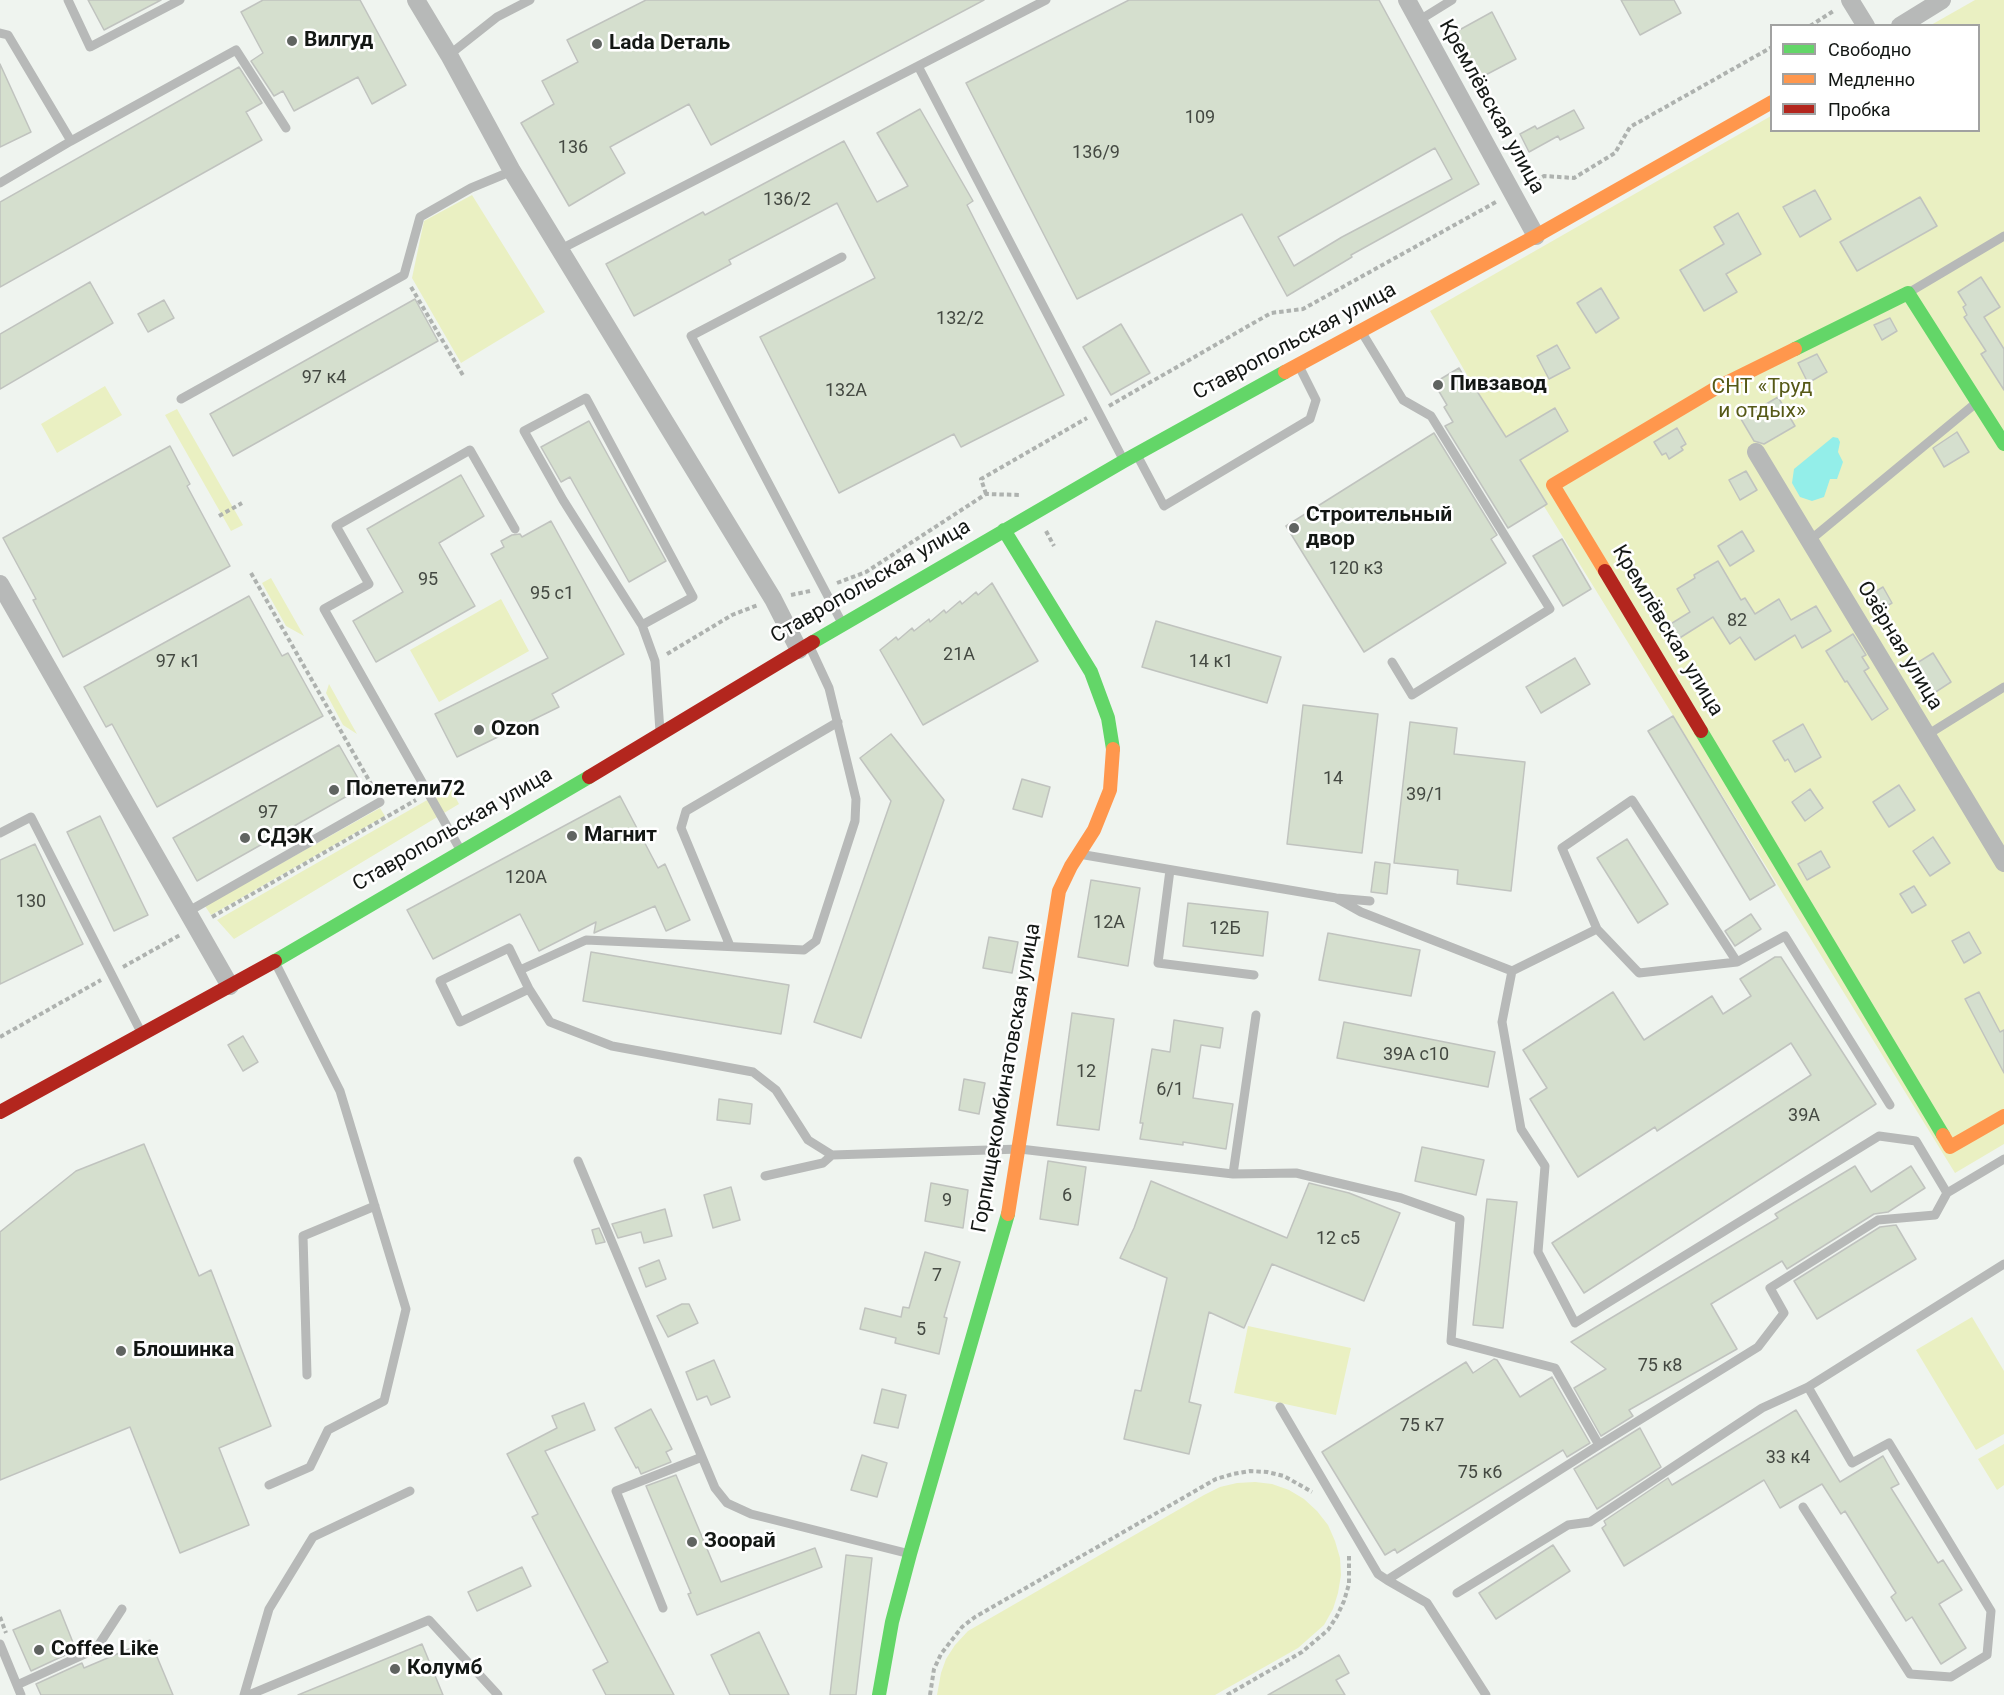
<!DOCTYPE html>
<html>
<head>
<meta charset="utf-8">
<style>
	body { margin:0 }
	#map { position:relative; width:2004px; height:1695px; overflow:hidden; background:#eff4ef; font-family:Roboto,sans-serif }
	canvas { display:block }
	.legend { position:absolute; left:1770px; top:24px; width:210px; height:108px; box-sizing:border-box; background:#fff; border:2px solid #a1a2a1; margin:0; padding:8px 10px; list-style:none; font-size:18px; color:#131714 }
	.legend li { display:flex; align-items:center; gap:12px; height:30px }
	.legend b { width:30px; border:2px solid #a1a2a1 }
</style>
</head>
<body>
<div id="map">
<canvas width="2004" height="1695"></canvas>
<ul class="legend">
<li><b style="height:8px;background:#63d668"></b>Свободно</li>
<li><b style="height:8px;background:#ff974d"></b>Медленно</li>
<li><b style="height:8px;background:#b3261e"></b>Пробка</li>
</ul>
</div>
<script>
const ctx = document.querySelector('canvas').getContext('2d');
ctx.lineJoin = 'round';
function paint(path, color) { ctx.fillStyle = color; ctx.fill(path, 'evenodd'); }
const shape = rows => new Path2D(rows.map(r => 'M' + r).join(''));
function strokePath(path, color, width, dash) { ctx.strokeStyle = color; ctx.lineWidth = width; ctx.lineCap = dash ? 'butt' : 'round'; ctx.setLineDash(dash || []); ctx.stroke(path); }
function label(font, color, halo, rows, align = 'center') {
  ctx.font = font + ' Roboto,sans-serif'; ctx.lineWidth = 5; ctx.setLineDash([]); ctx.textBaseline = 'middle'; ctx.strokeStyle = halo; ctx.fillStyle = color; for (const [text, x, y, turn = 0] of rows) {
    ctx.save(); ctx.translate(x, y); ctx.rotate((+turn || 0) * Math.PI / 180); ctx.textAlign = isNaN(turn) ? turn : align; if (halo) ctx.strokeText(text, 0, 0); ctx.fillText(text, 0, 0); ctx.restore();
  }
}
paint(shape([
	[1975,0,2004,0,2004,1144,1955,1173,1526,477,1430,311,1771,116,1772,130,1978,130,1978,26,1931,25],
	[472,195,545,312,461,363,412,278,424,221],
	[105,386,122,415,57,453,41,424],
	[177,409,243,525,231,531,165,415],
	[271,578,304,636,286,626,262,583],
	[501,599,529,651,439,702,410,650],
	[329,684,357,734,343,725,326,693],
	[450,787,459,804,234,939,217,920],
	[380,808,385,816,211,915,205,906],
	[1972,1317,2004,1371,2004,1434,1976,1450,1916,1350],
	[1248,1326,1351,1348,1336,1415,1234,1393],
	[2004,1444,2004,1485,1997,1490,1978,1459],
	[1255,1482,1272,1484,1289,1490,1304,1499,1317,1511,1328,1525,1335,1541,1340,1558,1341,1575,1338,1593,1333,1609,1324,1625,1298,1648,1215,1695,937,1695,941,1673,946,1659,955,1645,968,1631,1204,1495,1220,1487,1237,1483]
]), '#eaf0c2');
paint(shape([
	[1833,437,1838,438,1840,442,1838,452,1843,462,1837,479,1830,479,1824,497,1812,501,1800,497,1792,483,1794,469]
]), '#93eee9');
const building = shape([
	[88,0,161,0,104,30,88,0],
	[263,0,360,0,406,85,372,104,358,77,294,111,283,91,274,96,251,61,263,53,241,12,263,0],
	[646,0,984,0,711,145,689,104,610,147,625,173,569,206,521,123,554,104,542,81,578,62,567,40,646,0],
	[1129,0,1379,0,1479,184,1351,255,1352,257,1287,296,1242,214,1077,299,966,83,1129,0],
	[1435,148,1452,179,1342,237,1294,266,1278,237,1435,148],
	[1621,0,1674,0,1681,13,1640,35,1621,0],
	[1492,12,1516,59,1476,80,1452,34,1492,12],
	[0,64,31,132,0,147,0,64],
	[239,67,262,103,246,112,262,140,0,287,0,202,239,67],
	[920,109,973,201,967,205,1064,395,961,447,954,434,839,493,760,337,875,278,837,203,729,260,731,264,634,316,606,264,703,212,705,215,844,141,877,202,908,186,877,133,920,109],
	[1574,110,1584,128,1560,140,1558,136,1529,152,1520,134,1535,126,1537,129,1574,110],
	[1815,190,1831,219,1800,237,1783,207,1815,190],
	[1920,197,1937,226,1857,271,1840,242,1920,197],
	[1738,213,1761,254,1726,274,1737,292,1704,311,1680,270,1724,244,1714,227,1738,213],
	[1981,277,2000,307,1984,317,2004,349,2004,390,1981,354,1986,351,1964,317,1967,315,1963,307,1966,305,1958,292,1981,277],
	[90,282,113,323,0,389,0,334,90,282],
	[1601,288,1619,318,1596,333,1577,303,1601,288],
	[415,299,438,341,233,456,210,414,415,299],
	[164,300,174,318,148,332,138,314,164,300],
	[1890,318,1897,331,1882,340,1874,325,1890,318],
	[1121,324,1150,373,1111,395,1083,347,1121,324],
	[1557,345,1570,368,1549,379,1537,356,1557,345],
	[1817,354,1827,372,1808,383,1798,363,1817,354],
	[1459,368,1472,390,1475,388,1506,437,1555,408,1568,431,1520,460,1547,504,1508,528,1445,426,1453,422,1444,407,1447,405,1434,383,1459,368],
	[1778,397,1795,426,1764,444,1754,441,1741,419,1778,397],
	[589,421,666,561,629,582,570,477,561,482,541,447,589,421],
	[1677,428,1686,444,1681,447,1683,450,1669,459,1666,453,1662,455,1654,442,1677,428],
	[1957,432,1969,452,1944,467,1933,448,1957,432],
	[1434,433,1497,535,1491,539,1506,563,1364,652,1286,526,1434,433],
	[170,446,190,484,187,486,230,566,63,657,33,600,36,599,3,538,170,446],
	[1746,471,1757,490,1740,500,1729,480,1746,471],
	[461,475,484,516,439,543,475,606,376,662,353,621,403,592,367,529,461,475],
	[551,521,624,654,552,694,559,707,457,757,435,714,548,658,491,554,504,547,501,541,512,535,520,534,522,537,551,521],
	[1742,531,1754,551,1730,566,1718,546,1742,531],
	[1562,539,1591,589,1563,606,1533,556,1562,539],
	[1718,561,1741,600,1745,598,1755,614,1779,599,1791,620,1816,606,1831,631,1802,648,1795,635,1755,660,1740,637,1730,644,1713,617,1678,639,1669,625,1690,612,1677,589,1695,578,1694,575,1718,561],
	[992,583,1038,661,923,725,880,650,896,637,898,640,912,628,914,631,929,619,930,622,944,610,946,613,960,601,962,604,976,592,978,595,992,583],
	[1883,587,1892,603,1875,613,1866,597,1883,587],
	[249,596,282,656,288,653,323,716,157,807,112,724,106,727,84,687,249,596],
	[1156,621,1281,657,1267,703,1142,667,1156,621],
	[1853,634,1866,655,1862,657,1869,668,1864,671,1888,709,1872,720,1847,681,1845,682,1826,651,1853,634],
	[1933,653,1951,682,1928,697,1909,668,1933,653],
	[1575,658,1590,684,1541,713,1526,687,1575,658],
	[1303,705,1378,714,1362,853,1287,844,1303,705],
	[1673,716,1775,885,1750,900,1648,731,1673,716],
	[1410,722,1457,728,1454,754,1525,762,1511,891,1457,884,1458,870,1394,863,1410,722],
	[1803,724,1821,757,1795,772,1788,759,1785,761,1773,741,1803,724],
	[891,734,944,800,861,1038,814,1022,891,801,860,758,891,734],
	[339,745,363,787,197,881,173,838,339,745],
	[1022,779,1050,787,1042,817,1013,809,1022,779],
	[1899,785,1915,810,1889,827,1873,802,1899,785],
	[1810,789,1823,808,1805,821,1792,802,1810,789],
	[620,796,658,868,665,864,690,920,666,931,655,906,594,933,596,922,539,951,520,914,433,959,407,910,620,796],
	[100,816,148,915,114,931,67,832,100,816],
	[1933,837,1950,863,1930,876,1913,851,1933,837],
	[1627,839,1668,904,1638,923,1597,858,1627,839],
	[35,844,83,944,0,984,0,860,35,844],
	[1821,851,1830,867,1807,880,1798,864,1821,851],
	[1375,862,1390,864,1387,894,1371,892,1375,862],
	[1091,880,1140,888,1128,966,1078,957,1091,880],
	[1914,886,1926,905,1912,913,1900,894,1914,886],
	[1188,903,1268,912,1263,956,1183,946,1188,903],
	[1751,914,1761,929,1735,946,1725,931,1751,914],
	[1969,932,1981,953,1964,963,1952,941,1969,932],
	[1328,933,1420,950,1411,996,1319,980,1328,933],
	[989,937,1018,942,1012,973,983,968,989,937],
	[591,952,789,985,781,1034,583,1001,591,952],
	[1775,957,1781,957,1876,1104,1584,1293,1552,1243,1811,1075,1791,1043,1657,1131,1655,1127,1578,1177,1530,1099,1547,1088,1523,1050,1613,992,1644,1040,1712,996,1723,1014,1751,996,1740,979,1775,957],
	[1979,992,2000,1032,2004,1030,2004,1073,1965,999,1979,992],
	[1072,1013,1114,1019,1099,1130,1057,1125,1072,1013],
	[1174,1020,1223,1028,1220,1048,1201,1045,1193,1098,1233,1104,1226,1149,1183,1142,1183,1145,1140,1139,1143,1123,1140,1123,1152,1049,1170,1052,1174,1020],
	[1344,1022,1495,1052,1488,1087,1337,1058,1344,1022],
	[243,1036,258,1062,243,1071,228,1045,243,1036],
	[964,1079,985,1083,979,1114,959,1110,964,1079],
	[719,1099,752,1104,750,1124,717,1120,719,1099],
	[144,1144,199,1276,211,1270,271,1426,219,1448,249,1525,180,1553,130,1427,0,1480,0,1232,76,1171,144,1144],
	[1422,1147,1484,1160,1476,1195,1415,1181,1422,1147],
	[1048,1161,1086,1167,1078,1225,1040,1219,1048,1161],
	[1855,1166,1871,1192,1911,1166,1925,1188,1888,1212,1874,1214,1787,1269,1782,1261,1711,1304,1737,1349,1629,1410,1633,1416,1601,1436,1574,1388,1606,1369,1571,1342,1778,1218,1775,1214,1855,1166],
	[1151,1181,1287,1238,1309,1183,1349,1193,1400,1213,1364,1301,1272,1264,1244,1328,1209,1312,1189,1402,1201,1405,1189,1454,1124,1439,1135,1390,1141,1391,1167,1278,1120,1258,1134,1228,1151,1181],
	[931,1183,968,1190,963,1228,925,1221,931,1183],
	[731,1187,740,1220,713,1228,704,1195,731,1187],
	[1487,1199,1517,1202,1503,1328,1473,1325,1487,1199],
	[665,1209,672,1236,644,1243,641,1232,618,1238,612,1224,665,1209],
	[1896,1225,1916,1259,1817,1319,1794,1281,1880,1227,1896,1225],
	[599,1228,605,1242,596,1244,592,1230,599,1228],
	[925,1252,960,1262,944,1317,947,1318,939,1354,895,1343,896,1338,860,1329,865,1308,901,1317,903,1307,909,1308,925,1252],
	[659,1260,666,1279,646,1287,639,1268,659,1260],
	[682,1304,689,1304,698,1323,668,1337,657,1316,682,1304],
	[1494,1359,1497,1360,1520,1397,1552,1377,1590,1443,1567,1457,1563,1450,1397,1553,1395,1549,1385,1555,1322,1452,1466,1362,1473,1373,1494,1359],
	[714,1360,730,1397,711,1405,707,1396,697,1400,686,1372,714,1360],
	[882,1389,906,1395,898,1428,874,1423,882,1389],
	[584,1403,595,1430,545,1451,674,1695,606,1695,593,1670,608,1662,532,1517,538,1514,507,1454,557,1428,552,1416,584,1403],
	[651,1409,672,1449,666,1452,671,1462,641,1474,638,1467,636,1468,615,1428,651,1409],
	[1796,1410,1840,1482,1883,1456,1899,1484,1891,1488,1938,1563,1943,1560,1962,1590,1939,1604,1966,1648,1941,1664,1912,1617,1906,1621,1891,1597,1896,1593,1845,1511,1841,1514,1822,1484,1780,1508,1764,1480,1624,1566,1602,1528,1606,1525,1604,1521,1668,1478,1672,1485,1796,1410],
	[1640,1428,1661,1467,1597,1509,1574,1469,1640,1428],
	[862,1455,887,1463,877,1497,851,1490,862,1455],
	[676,1475,721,1582,815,1548,822,1567,697,1615,688,1594,691,1593,646,1486,676,1475],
	[1553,1545,1570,1571,1496,1619,1479,1593,1553,1545],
	[846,1555,872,1558,856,1695,830,1695,846,1555],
	[522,1567,531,1586,477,1611,468,1592,522,1567],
	[60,1610,76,1650,31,1671,13,1630,60,1610],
	[759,1632,789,1695,730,1695,711,1655,759,1632],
	[150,1640,173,1695,41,1695,36,1684,82,1663,84,1668,150,1640],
	[422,1644,443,1695,298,1695,422,1644],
	[1339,1655,1349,1673,1336,1680,1345,1695,1268,1695,1339,1655]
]);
paint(building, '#d5dfce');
strokePath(building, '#c0c3bf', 1.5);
strokePath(shape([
	[1810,26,1835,10],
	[1529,184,1544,176,1574,178,1615,153,1630,127,1772,47],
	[411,287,464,377],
	[1109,406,1271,313,1303,309,1496,202],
	[986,494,981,479,1087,418],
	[219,516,242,503],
	[1046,531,1054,546],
	[251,573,375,791],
	[837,583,866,572,986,494,1020,495],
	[791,595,810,591],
	[667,654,732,615,758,605],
	[212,917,416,800],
	[123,967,180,935],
	[0,1037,101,980],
	[0,1617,6,1633],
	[930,1695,934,1669,941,1654,962,1627,975,1617,1216,1479,1233,1474,1250,1471,1267,1472,1284,1476,1312,1492],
	[1227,1695,1302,1652,1328,1630,1337,1616,1344,1601,1349,1584,1349,1554]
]), '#aeb2af', 4, [4.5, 3]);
strokePath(shape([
	[68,0,90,47,180,0],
	[1418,21,1452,0],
	[0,33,8,35,71,141,0,183],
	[449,55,497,17,530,0],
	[918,66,1046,0],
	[71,141,236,50,286,128],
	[561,249,918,66,1124,461],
	[1908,293,2004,236],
	[1361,331,1403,400,1431,416,1550,609,1412,695,1392,662],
	[181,399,404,275,420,217,471,188,512,171],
	[1137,455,1164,506,1310,419,1316,400,1299,366],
	[1809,541,1976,403],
	[842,623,691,336,842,257],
	[642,625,693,597,586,398,524,431,563,500,642,625,655,661,660,731],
	[1927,735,2004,687],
	[0,833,31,817,141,1032],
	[461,851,324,609,369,584,336,526,470,450,515,529],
	[1079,854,1336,898,1370,901],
	[1170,870,1158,963,1254,975],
	[1336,898,1361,912,1512,971,1597,929,1639,973,1737,962,1785,936,1890,1105],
	[189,911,380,802],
	[1597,929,1562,848,1632,800,1737,962],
	[730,946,681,828,686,811,838,722],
	[509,948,529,989,460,1022,440,981,509,948],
	[520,970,586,940,804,950,816,941,855,821,856,799,829,688,809,645],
	[1512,971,1502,1022,1521,1129,1545,1166,1538,1252,1575,1323,1879,1136,1916,1141,1947,1193,2004,1159],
	[529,989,550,1022,612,1046,753,1072,776,1090,808,1140,832,1155,1020,1149,1233,1174,1296,1173,1401,1198,1460,1219,1451,1341,1555,1368,1599,1445],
	[578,1161,715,1488,727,1503,751,1514,910,1554],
	[1233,1174,1256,1015],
	[765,1176,823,1163,832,1155],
	[307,1375,303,1236,375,1206],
	[1280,1407,1378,1574,1387,1580],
	[269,1485,310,1467,328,1430,384,1401,406,1309,340,1091,275,962],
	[1803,1507,1910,1674,1951,1677,1987,1655,1991,1611,1889,1443,1852,1463,1808,1387],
	[1457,1593,1568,1525,1590,1522,1762,1408,1808,1387,2004,1264],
	[663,1608,616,1491,702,1457],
	[0,1644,21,1695],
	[17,1685,96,1649,122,1609],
	[244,1695,269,1609,313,1537,410,1491],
	[249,1695,429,1620,498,1695],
	[1486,1695,1427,1603,1387,1580,1599,1445,1758,1347,1784,1313,1770,1288,1878,1220,1935,1215,1947,1193]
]), '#b7b9b8', 9);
strokePath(shape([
	[416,0,449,55,512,171,773,599,799,650],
	[1407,0,1536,236],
	[1850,0,1866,26],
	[1900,26,1942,0],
	[1756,452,2004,863],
	[0,584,230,986]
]), '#b7b9b8', 18);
strokePath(shape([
	[1795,349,1908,293,2004,444],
	[1004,530,1091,672,1108,718,1113,749],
	[813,642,1124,461,1285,372],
	[1701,731,1943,1135],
	[275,961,589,777],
	[879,1695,892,1622,910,1554,1008,1214]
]), '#63d668', 14);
strokePath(shape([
	[1285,372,1536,236,1772,102],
	[1605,571,1553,485,1716,388,1795,349],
	[1943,1135,1950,1147,2004,1116],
	[1008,1214,1059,891,1071,866,1094,830,1110,790,1113,749]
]), '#ff974d', 14);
strokePath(shape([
	[1605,571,1701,731],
	[589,777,813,642],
	[0,1112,275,961]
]), '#b3261e', 14);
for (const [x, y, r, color] of [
	[292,41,6,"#606461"],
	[597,44,6,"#606461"],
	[1438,385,6,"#606461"],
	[1294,528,6,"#606461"],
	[479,730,6,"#606461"],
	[334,790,6,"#606461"],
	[572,836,6,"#606461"],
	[245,838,6,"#606461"],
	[121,1351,6,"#606461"],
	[692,1542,6,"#606461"],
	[39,1650,6,"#606461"],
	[395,1669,6,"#606461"]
]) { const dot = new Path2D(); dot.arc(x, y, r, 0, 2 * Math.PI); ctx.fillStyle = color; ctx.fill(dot); strokePath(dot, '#fff', 2); }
label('18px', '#444942', null, [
	["109",1200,118],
	["136",573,148],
	["136/9",1096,153],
	["136/2",787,200],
	["132/2",960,319],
	["97 к4",324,378],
	["132А",846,391],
	["120 к3",1356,569],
	["95",428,580],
	["95 с1",552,594],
	["82",1737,621],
	["21А",959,655],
	["97 к1",178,662],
	["14 к1",1211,662],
	["14",1333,779],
	["39/1",1425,795],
	["97",268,813],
	["120А",526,878],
	["130",31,902],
	["12А",1109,923],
	["12Б",1225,929],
	["39А с10",1416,1055],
	["12",1086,1072],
	["6/1",1170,1090],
	["39А",1804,1116],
	["6",1067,1196],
	["9",947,1201],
	["12 с5",1338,1239],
	["7",937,1276],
	["5",921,1330],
	["75 к8",1660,1366],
	["75 к7",1422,1426],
	["33 к4",1788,1458],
	["75 к6",1480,1473]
]);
label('bold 21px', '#131714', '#fff', [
	["Вилгуд",304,41],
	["Lada Dеталь",609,44],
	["Пивзавод",1450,385],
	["Строительный",1306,516],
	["двор",1306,540],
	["Ozon",491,730],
	["Полетели72",346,790],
	["Магнит",584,836],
	["СДЭК",257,838],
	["Блошинка",133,1351],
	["Зоорай",704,1542],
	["Coffee Like",51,1650],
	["Колумб",407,1669]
], 'left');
label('21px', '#131714', '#fff', [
	["Кремлёвская улица",1491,107,61],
	["Ставропольская улица",1295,342,-28],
	["Ставропольская улица",871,582,-30],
	["Кремлёвская улица",1667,631,59],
	["Озёрная улица",1899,646,59],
	["Ставропольская улица",453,830,-30],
	["Горпищекомбинатовская улица",1007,1078,-80]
]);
label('21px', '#565917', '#fff', [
	["СНТ «Труд",1762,388],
	["и отдых»",1762,412]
]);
</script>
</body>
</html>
